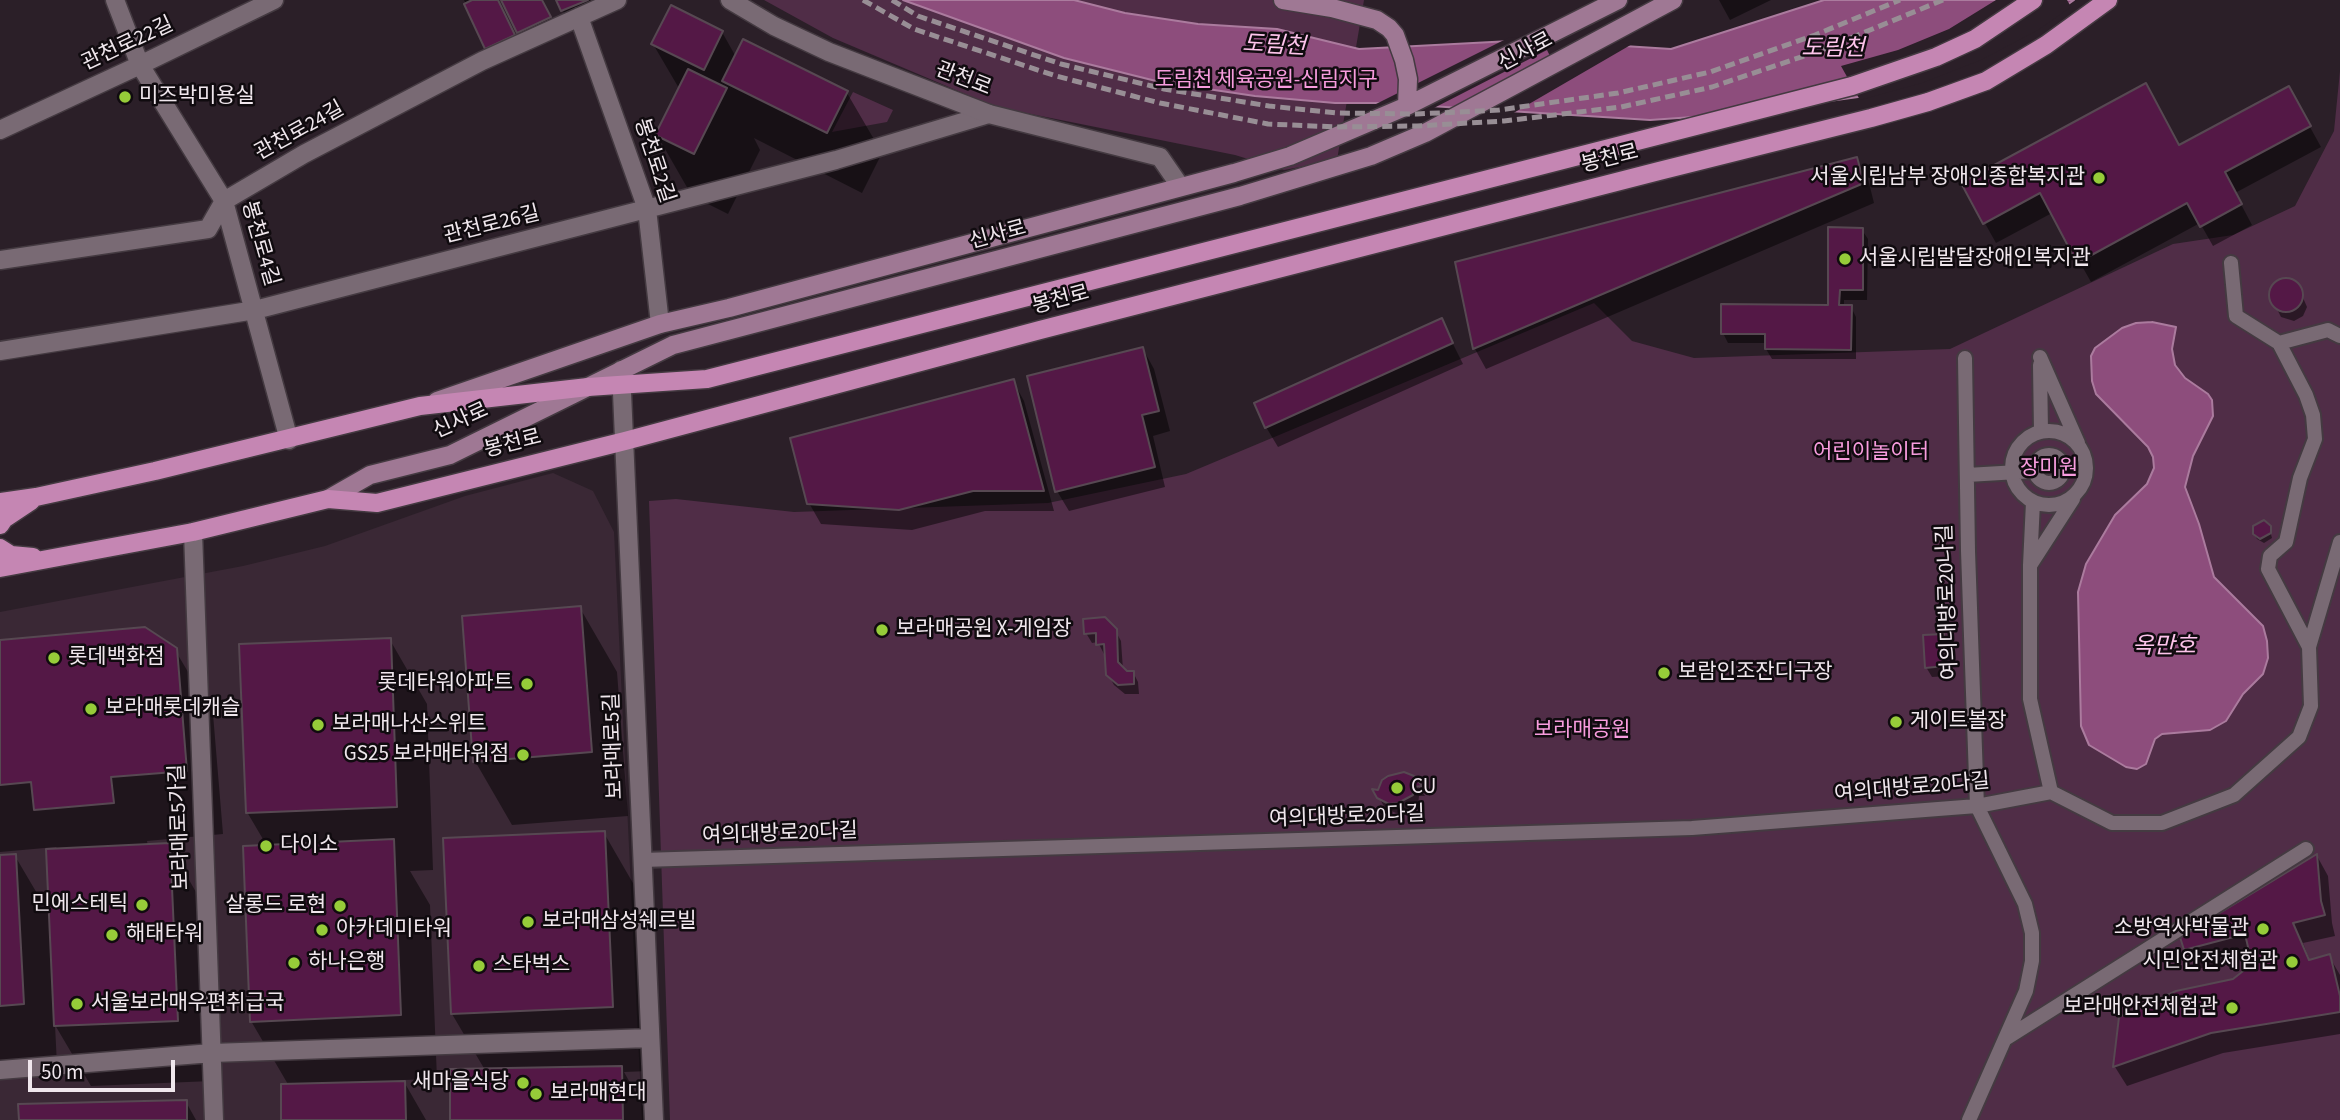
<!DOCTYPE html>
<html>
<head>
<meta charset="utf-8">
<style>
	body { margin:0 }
	#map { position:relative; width:2340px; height:1120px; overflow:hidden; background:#2b1f28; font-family:"Source Sans 3",sans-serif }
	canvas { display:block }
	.scale { position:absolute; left:28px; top:1060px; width:147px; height:32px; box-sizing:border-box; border:4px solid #f0e7ed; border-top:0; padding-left:9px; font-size:21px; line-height:24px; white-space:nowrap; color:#f0e7ed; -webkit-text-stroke:5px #100b0f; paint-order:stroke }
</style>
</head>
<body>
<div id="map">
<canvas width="2340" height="1120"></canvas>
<div class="scale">50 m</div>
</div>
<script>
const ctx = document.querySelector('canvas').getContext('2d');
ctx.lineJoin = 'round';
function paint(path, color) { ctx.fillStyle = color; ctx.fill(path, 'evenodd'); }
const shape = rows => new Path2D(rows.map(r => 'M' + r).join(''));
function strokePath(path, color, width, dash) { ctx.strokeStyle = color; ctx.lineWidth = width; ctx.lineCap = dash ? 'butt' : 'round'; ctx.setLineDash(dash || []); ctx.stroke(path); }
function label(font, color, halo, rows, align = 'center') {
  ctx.font = font + ' "Source Sans 3","Noto Sans KR",sans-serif'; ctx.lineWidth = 5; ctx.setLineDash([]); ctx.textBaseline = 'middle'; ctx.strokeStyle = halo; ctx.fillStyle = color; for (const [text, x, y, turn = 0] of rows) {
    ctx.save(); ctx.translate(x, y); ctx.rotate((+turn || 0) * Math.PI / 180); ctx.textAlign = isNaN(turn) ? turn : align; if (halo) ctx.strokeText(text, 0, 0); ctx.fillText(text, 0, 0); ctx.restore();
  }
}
paint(shape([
	[553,473,593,491,614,532,642,1120,0,1120,0,612,243,566,325,546,465,496]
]), '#3a2835');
paint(shape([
	[764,0,1364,0,1337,160,1284,170,1235,155,996,107,833,38],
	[2340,71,2340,1120,670,1120,649,501,676,499,794,512,1048,503,1186,474,1594,303,1632,341,1694,358,1950,349,2173,244,2233,235,2295,206,2334,131],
	[853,92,893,110,887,122,832,132]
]), '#502d47');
const water = shape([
	[903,0,1074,0,1125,13,1198,24,1277,29,1359,49,1530,40,1671,49,1824,0,2074,0,2036,27,1921,80,1858,97,1736,114,1650,120,1383,103,1335,103,1255,96,1160,82,1064,58,903,0],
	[2152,322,2176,327,2172,349,2175,365,2185,378,2208,394,2212,400,2213,416,2193,456,2185,487,2199,524,2214,577,2263,626,2267,641,2268,658,2263,674,2243,694,2226,721,2210,730,2162,734,2155,739,2146,764,2137,769,2126,767,2089,745,2081,726,2078,592,2086,564,2115,515,2147,484,2154,468,2153,457,2148,447,2096,394,2092,381,2091,356,2095,348,2122,328,2136,323,2152,322]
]);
paint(water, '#8d4d7c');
strokePath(water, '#ab7b9e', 2);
paint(shape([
	[1996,0,2067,0,2071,7,2038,30,1981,60,1922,83,1860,100,1841,66,1898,50,1949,29],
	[1530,37,1634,43,1510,115,1455,111,1550,56,1547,50,1430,110,1370,107,1508,38]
]), '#2b1f28');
paint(shape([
	[464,0,497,0,519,45,492,58],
	[503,0,542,0,555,28,525,42],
	[557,0,598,0,568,20],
	[1719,0,1771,0,1730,20],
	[722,32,736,57,847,93,882,153,862,193,754,138,760,150,728,214,692,196,657,135,680,90,653,44],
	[2300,109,2321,147,2235,193,2252,225,2213,246,2200,223,2091,282,2052,213,1996,243,1963,184,2179,147],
	[1857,159,1868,179,1874,203,1486,369,1475,349,1457,263],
	[1862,230,1868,239,1867,300,1844,300,1844,307,1851,307,1856,317,1856,359,1772,359,1766,349,1766,343,1728,343,1723,333,1829,306],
	[2284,280,2294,282,2298,286,2307,307,2303,316,2294,321,2281,317,2271,297,2275,284],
	[1441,320,1463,364,1278,447,1266,427],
	[1143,349,1154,369,1170,431,1153,436,1165,487,1069,511,1057,491],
	[1013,381,1024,401,1054,511,985,511,912,530,821,524,809,503],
	[2269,527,2272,538,2264,543,2257,539,2254,534],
	[580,608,617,672,628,816,512,825,475,761],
	[1115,630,1121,641,1123,670,1126,673,1133,672,1138,682,1139,694,1125,694,1114,685,1108,674,1107,654,1104,654,1098,642,1092,643,1086,633],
	[1943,636,1949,646,1950,676,1932,677,1926,667],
	[390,640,427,704,433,870,410,871,430,905,437,1079,403,1080,426,1120,283,1120,289,1086,251,1021,267,846,247,812],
	[0,642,175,650,213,714,223,834,147,841,148,846,169,845,204,906,212,1081,91,1086,55,1025,57,1065,0,1068,0,856,15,856,51,917,59,850,56,847,0,852],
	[1412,777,1425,796,1419,796,1418,805,1410,811,1396,813,1385,808,1375,791],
	[604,833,641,897,649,1071,624,1072,651,1120,452,1120,485,1070,452,1014],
	[2317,856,2328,876,2332,923,2335,936,2303,943,2310,961,2329,956,2340,975,2340,1034,2223,1053,2127,1086,2115,1067,2121,1018,2234,981,2254,965,2252,956,2198,969,2186,949],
	[186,1102,196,1120,21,1120]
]), '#0007');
const building = shape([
	[472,0,498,0,515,35,485,49,464,4,472,0],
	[501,0,542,0,551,17,517,33,501,0],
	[556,0,588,0,561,11,556,0],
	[671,5,723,31,704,70,651,44,671,5],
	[743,39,848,91,827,133,722,81,743,39],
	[688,69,727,88,694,154,655,135,688,69],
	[2146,83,2179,145,2289,86,2311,126,2225,172,2242,204,2200,227,2187,203,2077,263,2040,193,1983,224,1961,183,2146,83],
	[1857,157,1864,183,1473,349,1455,262,1857,157],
	[1828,227,1863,228,1863,290,1840,290,1839,305,1852,305,1851,350,1765,349,1765,334,1721,334,1721,304,1828,305,1828,227],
	'2269 295a17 17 0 1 1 34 0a17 17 0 1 1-34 0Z',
	[1442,318,1453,343,1265,428,1254,403,1442,318],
	[1143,347,1159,411,1142,415,1155,467,1055,492,1027,376,1143,347],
	[1014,379,1044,491,973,491,899,510,807,504,790,438,1014,379],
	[2264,520,2271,526,2271,533,2260,539,2253,534,2253,526,2264,520],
	[581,606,592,752,473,762,462,616,581,606],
	[1105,617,1117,629,1118,662,1127,671,1134,671,1134,684,1118,685,1106,675,1104,644,1096,645,1096,633,1084,634,1083,619,1105,617],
	[145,627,177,648,187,771,111,777,114,803,34,810,31,782,0,785,0,640,145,627],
	[1944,634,1945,666,1925,668,1923,635,1944,634],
	[391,638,397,807,246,813,239,644,391,638],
	[1404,772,1414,776,1422,786,1414,787,1413,795,1398,803,1389,804,1377,798,1372,789,1378,790,1382,780,1388,776,1404,772],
	[605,831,613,1007,451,1014,443,838,605,831],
	[394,839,401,1015,250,1022,243,846,394,839],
	[170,843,178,1021,54,1026,46,849,170,843],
	[16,854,24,1004,0,1006,0,855,16,854],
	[2317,854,2321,901,2325,915,2293,923,2309,960,2330,954,2340,996,2340,1012,2211,1033,2113,1067,2119,1017,2176,991,2233,979,2252,964,2245,934,2184,950,2180,937,2317,854],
	[622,1066,623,1120,450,1120,450,1069,622,1066],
	[405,1081,406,1120,281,1120,281,1084,405,1081],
	[187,1100,187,1120,19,1120,18,1104,187,1100]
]);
paint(building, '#541846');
strokePath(building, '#574852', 2);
const pedestrian = shape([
	[2231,263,2236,316,2279,343,2328,330,2340,336],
	[2279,343,2306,395,2313,415,2315,439,2300,478,2286,542,2270,556,2268,569,2309,647],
	[2040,357,2078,443],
	[1965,358,1968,551,1977,806,2025,904,2032,933,2032,961,2026,991,1969,1120],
	[2040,365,2041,432],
	'2012 468a37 37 0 1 1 74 0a37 37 0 1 1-74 0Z',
	'2035 469a14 14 0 1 1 28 0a14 14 0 1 1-28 0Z',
	[1967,475,2035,471],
	[2033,502,2030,565,2030,699,2051,792],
	[2031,564,2073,499],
	[2051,792,2112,823,2162,823,2234,795,2299,737,2311,706,2309,647,2340,542],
	[642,860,1692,828,1977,806,2051,792],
	[2005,1039,2306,849]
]);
const minor = shape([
	[115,0,140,65,224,201,289,440],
	[579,17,647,209,660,324],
	[0,130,140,65,274,0],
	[0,260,208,229,224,201,304,154,482,61,617,0],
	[0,351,255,310,836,160,989,114],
	[621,370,654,1120],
	[193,532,214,1120],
	[0,1070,212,1053,650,1038]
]);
const tertiary = shape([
	[730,0,774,26,829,52,989,114,1160,157,1180,186]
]);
const secondary = shape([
	[1283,0,1332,8,1377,20,1389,28,1395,35,1404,60,1408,79,1407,106],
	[437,401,660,324,729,308,1234,173,1290,156,1407,106,1618,0],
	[328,499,370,475,450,455,673,345,1240,196,1371,156,1425,133,1673,0]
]);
const primary = shape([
	[0,502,36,497,155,471,420,406,588,387,707,379,1852,86,1936,57,1975,39,2033,0],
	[0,525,4,519,31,501],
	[0,548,11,555,33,557],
	[0,568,193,532,328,499,377,503,625,441,1040,330,1659,171,1871,118,1928,102,1986,81,2046,45,2108,0]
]);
strokePath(pedestrian, '#443a41', 18);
strokePath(minor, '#443a41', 21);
strokePath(tertiary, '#443a41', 21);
strokePath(secondary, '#443a41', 21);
strokePath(primary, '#443a41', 21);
strokePath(pedestrian, '#796a74', 14);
strokePath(minor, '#796a74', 18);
strokePath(tertiary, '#796a74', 18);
strokePath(secondary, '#9f7894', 18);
strokePath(primary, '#c586b3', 18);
strokePath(shape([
	[863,0,914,29,1056,76,1160,103,1268,124,1337,127,1417,126,1504,121,1621,107,1712,87,1819,51,1943,0],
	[892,0,918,16,1061,64,1164,89,1269,106,1338,113,1417,114,1499,110,1618,93,1710,72,1815,35,1900,0]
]), '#988e95', 5, [10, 5]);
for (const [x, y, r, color] of [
	[125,97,7,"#96cc39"],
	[2099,178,7,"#96cc39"],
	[1845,259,7,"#96cc39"],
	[882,630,7,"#96cc39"],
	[54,658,7,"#96cc39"],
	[1664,673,7,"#96cc39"],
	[527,684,7,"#96cc39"],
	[91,709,7,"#96cc39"],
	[1896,722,7,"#96cc39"],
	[318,725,7,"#96cc39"],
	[523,755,7,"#96cc39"],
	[1397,788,7,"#96cc39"],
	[266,846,7,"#96cc39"],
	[142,905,7,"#96cc39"],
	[340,906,7,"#96cc39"],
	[528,922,7,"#96cc39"],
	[2263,929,7,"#96cc39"],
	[322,930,7,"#96cc39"],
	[112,935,7,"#96cc39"],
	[2292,962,7,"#96cc39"],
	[294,963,7,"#96cc39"],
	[479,966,7,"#96cc39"],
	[77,1004,7,"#96cc39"],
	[2232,1008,7,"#96cc39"],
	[523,1083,7,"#96cc39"],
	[536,1094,7,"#96cc39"]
]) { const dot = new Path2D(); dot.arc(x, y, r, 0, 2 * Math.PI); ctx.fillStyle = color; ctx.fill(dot); strokePath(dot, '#100b0f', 2.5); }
label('21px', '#f0e7ed', '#100b0f', [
	["관천로22길",128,45,-25],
	["신사로",1526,53,-28],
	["관천로",963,80,21],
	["관천로24길",300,132,-29],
	["봉천로",1610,160,-14],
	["봉천로2길",653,161,72],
	["관천로26길",492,226,-14],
	["신사로",998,236,-15],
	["봉천로4길",259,244,74],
	["봉천로",1061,301,-15],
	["신사로",461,422,-24],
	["봉천로",513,445,-14],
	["여의대방로20나길",1949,602,-92],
	["보라매로5길",615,746,-92],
	["여의대방로20다길",1912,789,-5],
	["여의대방로20다길",1347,818,-2],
	["보라매로5가길",181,827,-92],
	["여의대방로20다길",780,835,-2]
]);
label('21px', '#f89cde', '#100b0f', [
	["도림천 체육공원-신림지구",1266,81],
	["어린이놀이터",1871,453],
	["장미원",2049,469],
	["보라매공원",1582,731]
]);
label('21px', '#f0e7ed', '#100b0f', [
	["미즈박미용실",139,97],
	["서울시립남부 장애인종합복지관",2085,178,"right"],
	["서울시립발달장애인복지관",1859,259],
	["보라매공원 X-게임장",896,630],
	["롯데백화점",68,658],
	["보람인조잔디구장",1678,673],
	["롯데타워아파트",513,684,"right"],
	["보라매롯데캐슬",105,709],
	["게이트볼장",1910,722],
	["보라매나산스위트",332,725],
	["GS25 보라매타워점",509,755,"right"],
	["CU",1411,788],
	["다이소",280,846],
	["민에스테틱",128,905,"right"],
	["살롱드 로현",326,906,"right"],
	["보라매삼성쉐르빌",542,922],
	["소방역사박물관",2249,929,"right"],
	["아카데미타워",336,930],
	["해태타워",126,935],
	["시민안전체험관",2278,962,"right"],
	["하나은행",308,963],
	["스타벅스",493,966],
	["서울보라매우편취급국",91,1004],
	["보라매안전체험관",2218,1008,"right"],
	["새마을식당",509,1083,"right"],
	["보라매현대",550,1094]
], 'left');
label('italic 23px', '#fdc4eb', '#100b0f', [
	["도림천",1274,47,3],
	["도림천",1833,50],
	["옥만호",2164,648]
]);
</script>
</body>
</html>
